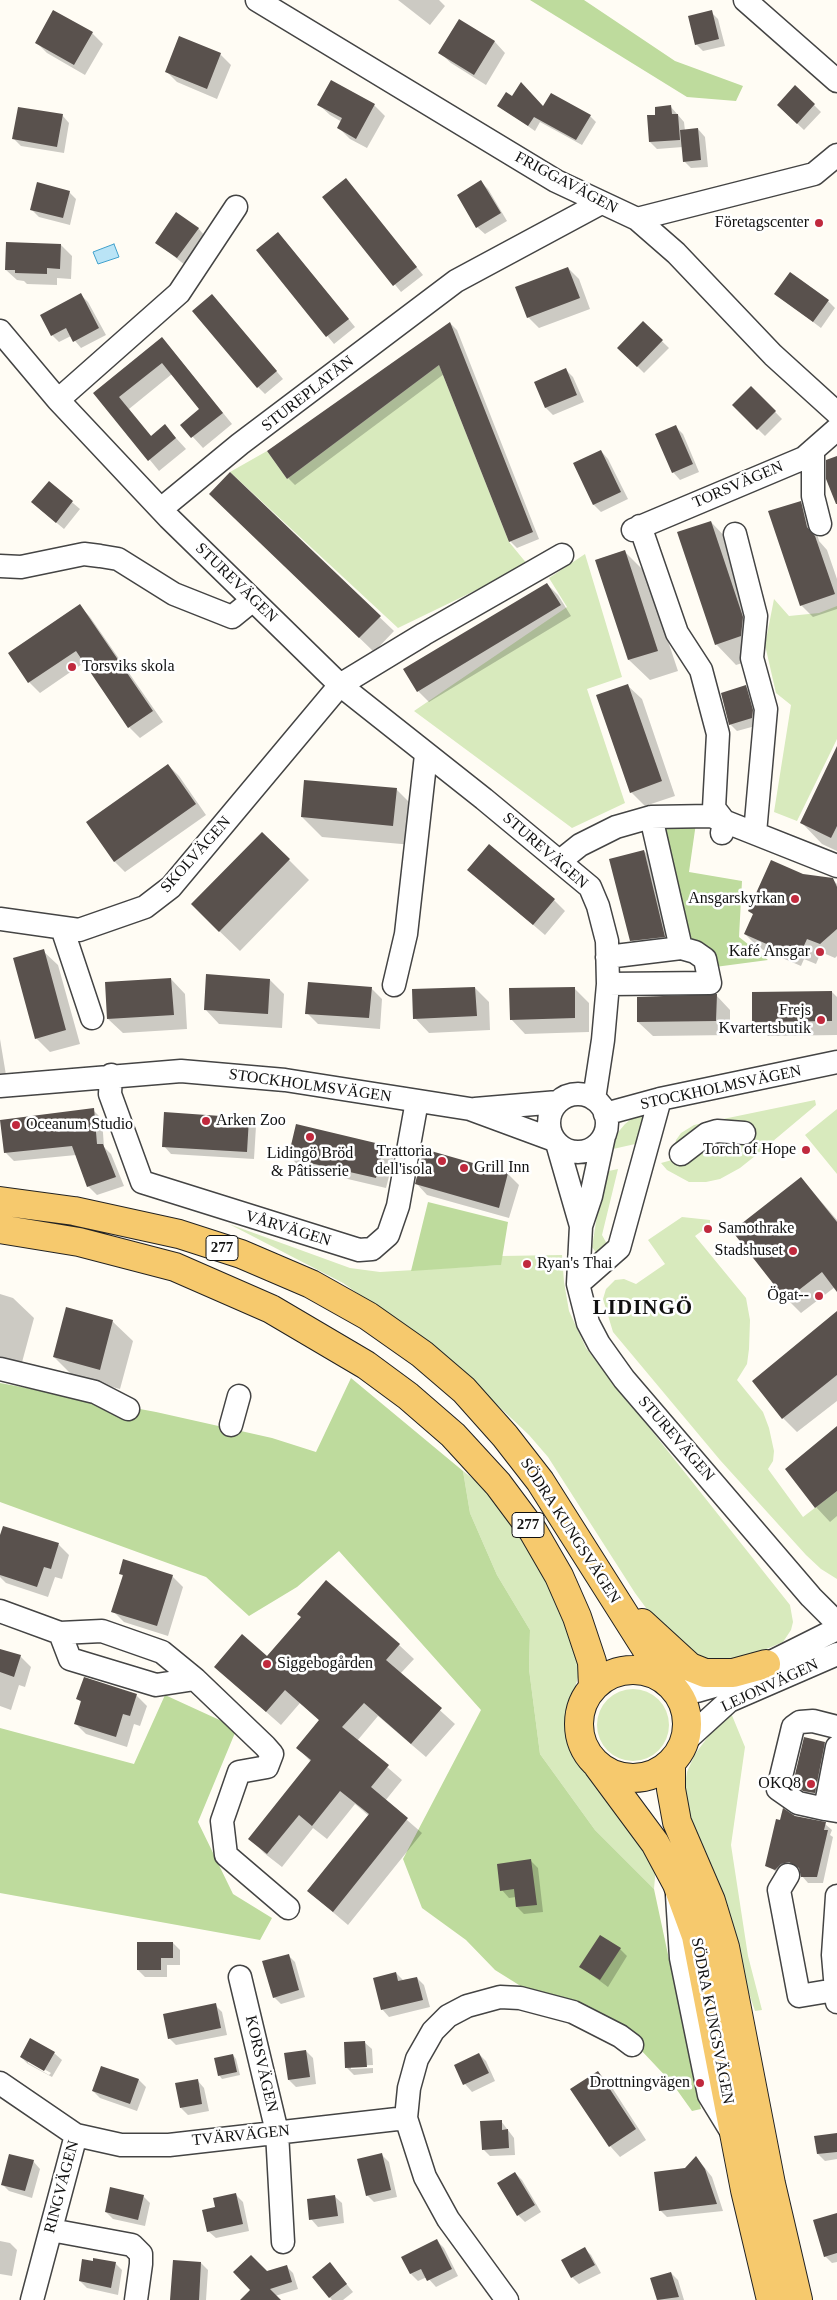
<!DOCTYPE html>
<html>
<head>
<meta charset="utf-8">
<style>
	body { margin:0 }
	canvas { display:block; background:#fffcf4 }
</style>
</head>
<body>
<canvas width="837" height="2300"></canvas>
<script>
const ctx = document.querySelector('canvas').getContext('2d');
ctx.lineJoin = 'round';
function paint(path, color) { ctx.fillStyle = color; ctx.fill(path, 'evenodd'); }
const shape = rows => new Path2D(rows.map(r => 'M' + r).join(''));
function strokePath(path, color, width, dash) { ctx.strokeStyle = color; ctx.lineWidth = width; ctx.lineCap = dash ? 'butt' : 'round'; ctx.setLineDash(dash || []); ctx.stroke(path); }
function label(font, color, halo, rows, align = 'center') {
  ctx.font = font + ' Georgia,serif'; ctx.lineWidth = 5; ctx.setLineDash([]); ctx.textBaseline = 'middle'; ctx.strokeStyle = halo; ctx.fillStyle = color; for (const [text, x, y, turn = 0] of rows) {
    ctx.save(); ctx.translate(x, y); ctx.rotate((+turn || 0) * Math.PI / 180); ctx.textAlign = isNaN(turn) ? turn : align; if (halo) ctx.strokeText(text, 0, 0); ctx.fillText(text, 0, 0); ctx.restore();
  }
}
paint(shape([
	[439,365,509,542,528,565,398,628,230,472,267,451,287,479],
	[585,554,622,677,587,689,625,803,572,828,414,711,567,607,549,578],
	[774,599,789,616,819,613,837,606,837,739,797,821,774,812,791,705,776,693,765,645],
	[815,1100,816,1105,760,1152,740,1168,720,1179,706,1182,689,1182,667,1170,661,1163,672,1160,676,1140,681,1133,694,1125],
	[652,1108,644,1142,613,1149,615,1136,625,1124,637,1114],
	[837,1109,837,1174,805,1135],
	[618,1169,602,1235,607,1244,597,1254,592,1247,604,1172],
	[682,1217,710,1220,710,1225,695,1236,746,1298,750,1320,749,1349,747,1364,737,1380,763,1412,769,1428,774,1451,773,1461,768,1469,803,1517,837,1491,837,1579,821,1569,806,1555,720,1460,613,1332,603,1299,606,1289,615,1280,624,1279,636,1284,665,1264,648,1240],
	[229,1224,350,1268,380,1272,500,1265,501,1256,562,1255,564,1282,569,1311,586,1348,790,1605,793,1622,791,1630,783,1642,733,1663,704,1662,666,1635,635,1593,548,1457,529,1435,473,1382,409,1330,343,1283],
	[463,1471,493,1494,512,1520,550,1585,578,1659,579,1674,567,1714,566,1729,573,1758,585,1772,600,1785,656,1866,654,1889,595,1830,540,1754,529,1669,530,1630,497,1575,470,1513],
	'597 1725a36 36 0 1 1 72 0a36 36 0 1 1-72 0Z',
	[731,1713,745,1747,731,1845,748,1956,762,2010,755,2011,699,1846,684,1791,687,1772,695,1754,717,1725]
]), '#d8eabd');
paint(shape([
	[530,0,584,0,675,61,743,86,736,101,687,97],
	[660,823,696,823,689,872,742,881,739,937,768,960,715,967,686,938],
	[428,1202,508,1222,501,1265,411,1271],
	[351,1378,463,1471,470,1513,497,1575,530,1630,529,1669,540,1754,595,1830,654,1889,701,2109,692,2111,672,2083,623,2031,527,1990,495,1970,466,1940,422,1908,403,1859,481,1710,339,1551,297,1587,249,1616,206,1577,0,1502,0,1383,156,1412,272,1438,316,1452],
	[165,1695,237,1728,198,1822,233,1894,272,1918,260,1940,0,1893,0,1728,134,1764]
]), '#bedb9d');
const water = shape([
	[114,244,119,257,98,264,93,252,114,244]
]);
paint(water, '#bae4f6');
strokePath(water, '#41a1cc', 1);
paint(shape([
	[398,0,439,0,445,6,430,25],
	[711,12,718,19,725,46,703,51,696,44],
	[460,21,495,42,505,53,486,85,451,63,440,53],
	[92,33,103,44,85,75,47,53,36,42],
	[220,54,231,65,217,99,177,82,166,71],
	[319,105,374,105,385,116,367,148,350,139,339,128,342,122,330,115],
	[814,105,821,112,804,130,785,112],
	[499,106,543,108,590,116,596,122,582,145,540,122,535,131],
	[671,107,684,122,685,131,698,129,705,137,708,167,691,168,684,161,683,147,657,149,650,142],
	[62,115,69,123,64,153,21,146,14,139],
	[346,180,423,275,401,292,324,197],
	[481,182,488,189,507,221,485,234,477,227],
	[69,192,76,199,70,225,39,217,32,210],
	[198,228,205,236,185,265,157,243],
	[285,241,355,327,334,344,257,250],
	[61,245,72,256,71,279,57,278,57,285,27,284,24,281,17,280,6,270],
	[568,268,579,279,590,309,539,328,528,317],
	[776,294,828,301,835,308,821,328],
	[81,295,88,302,106,335,81,348,71,336,59,342,52,335],
	[219,303,283,379,265,394,258,387],
	[450,323,457,330,539,539,517,548,510,541,444,374,295,485,288,478],
	[643,323,669,348,644,373,619,348],
	[172,350,232,424,203,448,182,425,201,409,172,374,129,409,152,437,165,426,186,449,159,471,95,393],
	[566,370,573,377,584,402,553,415,546,408,536,382],
	[751,387,782,419,765,436,733,405],
	[676,427,683,434,699,472,680,480,673,472],
	[601,451,608,459,628,499,601,512,594,505,574,464],
	[230,474,394,631,374,652,225,508],
	[49,483,80,509,64,529,40,509],
	[800,502,812,514,819,541,827,550,837,579,837,609,813,617,801,605],
	[711,522,731,543,761,657,736,665,716,644],
	[625,552,645,572,678,671,650,680,629,660,596,561],
	[547,584,558,595,571,616,429,702,418,691,405,670],
	[80,606,90,617,163,722,140,738,129,727,85,662,40,693,29,682],
	[627,685,642,699,675,796,645,806,631,792],
	[745,687,753,694,759,725,737,731,730,724],
	[837,749,837,851,822,844,802,823],
	[168,765,179,776,206,815,125,872,114,861],
	[396,789,417,810,413,845,322,837,302,817],
	[262,833,309,880,240,951,213,925],
	[644,851,655,862,675,947,642,951,631,940],
	[469,870,554,900,565,911,545,935],
	[802,876,833,880,837,884,837,956,835,958,821,952,816,964,804,959,801,966,759,948,745,934,754,915,750,911],
	[43,951,58,965,80,1044,50,1052,36,1038],
	[171,979,185,994,187,1029,123,1033,108,1019],
	[270,980,284,994,282,1028,219,1024,205,1009],
	[371,988,382,999,380,1029,318,1024,307,1013],
	[475,988,489,1002,490,1030,429,1033,415,1018],
	[574,988,589,1003,589,1032,525,1034,511,1019],
	[832,992,837,997,837,1035,768,1036,753,1021],
	[716,995,730,1010,730,1035,653,1036,638,1022],
	[0,1039,8,1087,0,1089],
	[93,1110,102,1119,104,1147,111,1154,124,1186,97,1195,88,1186,76,1155,14,1161,5,1152],
	[249,1119,256,1126,254,1159,171,1154,164,1146],
	[383,1146,394,1157,386,1188,301,1168,290,1157],
	[508,1174,519,1185,509,1218,427,1195,417,1184],
	[801,1178,837,1220,837,1290,835,1287,801,1313,787,1299],
	[0,1294,13,1298,34,1318,21,1366,0,1361],
	[837,1313,837,1401,797,1432,783,1418],
	[112,1321,133,1341,120,1389,74,1377,54,1357],
	[837,1427,837,1516,830,1522,816,1507,787,1470],
	[4,1527,59,1545,69,1555,62,1579,55,1577,48,1597,6,1583,0,1577,0,1539],
	[120,1573,172,1576,183,1587,168,1636,124,1622,113,1611,124,1577],
	[399,1645,414,1659,400,1674,455,1724,426,1757,378,1716,357,1741,402,1780,385,1801,422,1833,348,1925,308,1891,369,1816,355,1804,327,1839,313,1828,282,1867,264,1853,250,1838,311,1762,298,1748,320,1721,300,1703,281,1725,215,1667,267,1658],
	[0,1650,20,1656,31,1667,25,1687,19,1685,11,1710,0,1706],
	[136,1695,147,1706,140,1726,134,1724,127,1747,86,1734,75,1723,82,1703,78,1699],
	[825,1743,828,1746,818,1796,808,1794,798,1786],
	[794,1817,825,1824,832,1830,830,1835,833,1837,823,1883,808,1883,802,1876,801,1871,796,1868,782,1876,767,1865],
	[531,1861,538,1868,543,1912,524,1914,517,1907,516,1897,509,1898,502,1890],
	[173,1943,180,1950,180,1965,167,1965,167,1977,145,1977,138,1970],
	[620,1949,627,1956,608,1987,581,1967],
	[288,1955,295,1962,305,1997,281,2004,274,1997],
	[396,1973,403,1980,417,1978,424,1985,430,2007,389,2017,382,2009],
	[215,2005,222,2012,227,2035,176,2045,169,2038],
	[364,2042,372,2049,373,2065,351,2066,351,2069,373,2068,373,2073,354,2075,346,2067],
	[306,2051,313,2058,316,2084,296,2087,289,2080],
	[54,2053,62,2060,52,2077,28,2064,21,2057],
	[28,2060,51,2073,49,2075,28,2063],
	[479,2054,486,2061,495,2081,472,2092,465,2084,455,2065],
	[233,2055,236,2059,240,2075,222,2079,219,2075],
	[598,2072,609,2083,646,2140,620,2157,610,2146],
	[139,2080,146,2087,137,2111,100,2098,93,2091],
	[197,2080,204,2088,209,2111,188,2115,181,2108],
	[501,2121,514,2138,515,2155,490,2156,483,2149],
	[837,2134,837,2159,825,2161,818,2154],
	[382,2155,389,2162,397,2197,374,2202,367,2195],
	[697,2158,712,2177,723,2211,667,2217,660,2210,686,2169],
	[33,2161,40,2169,32,2198,9,2191,2,2184],
	[515,2173,522,2180,541,2212,525,2222,518,2215],
	[236,2195,243,2202,249,2231,216,2238,208,2231,216,2208],
	[143,2196,150,2203,145,2226,113,2219,106,2212],
	[334,2196,342,2203,344,2223,318,2227,311,2219],
	[837,2216,837,2262,832,2263,825,2256],
	[0,2241,10,2243,17,2250,12,2276,0,2274],
	[437,2241,444,2248,458,2276,436,2287,427,2277,418,2281,411,2274,403,2258],
	[584,2248,591,2255,601,2273,579,2284,572,2277],
	[115,2263,122,2270,118,2295,87,2288,80,2281],
	[201,2263,208,2270,206,2300,171,2300],
	[330,2264,353,2292,343,2300,332,2300,313,2277],
	[287,2267,293,2273,298,2289,275,2296,279,2300,244,2300,267,2272],
	[671,2273,678,2280,684,2300,658,2300,652,2278]
]), '#0003');
paint(shape([
	[53,10,93,32,74,65,35,43],
	[712,10,719,39,695,45,688,16],
	[459,19,495,41,474,75,438,53],
	[179,36,221,53,207,89,165,72],
	[331,80,375,104,356,139,337,128,342,118,317,105],
	[521,82,543,106,551,93,591,115,576,140,534,117,528,126,497,106,506,92,512,96],
	[795,85,815,104,797,124,777,105],
	[671,105,672,114,678,114,680,140,649,142,647,115,655,115,655,107],
	[18,107,63,114,57,147,12,139],
	[698,128,701,160,683,162,680,130],
	[346,178,417,267,393,286,322,197],
	[481,180,501,213,476,228,457,195],
	[37,182,70,191,63,218,30,210],
	[176,212,199,228,177,258,155,243],
	[278,232,349,319,326,337,256,250],
	[6,242,61,244,60,269,47,268,47,274,15,273,15,270,5,270],
	[568,267,580,298,527,318,515,287],
	[790,272,829,300,813,322,774,294],
	[81,293,99,328,73,342,66,328,51,336,40,315],
	[212,294,277,371,257,388,192,311],
	[643,321,663,340,637,367,617,348],
	[450,322,533,532,509,542,439,365,287,479,267,451],
	[162,337,223,413,191,438,180,425,199,409,162,363,119,397,151,436,165,424,176,438,148,461,93,393],
	[566,368,577,395,545,408,534,382],
	[751,386,776,411,757,430,732,405],
	[676,425,693,464,672,473,655,434],
	[601,450,621,492,593,505,573,463],
	[837,456,837,504,836,504,826,479,826,460],
	[230,472,381,616,359,638,209,494],
	[49,481,73,501,56,523,31,502],
	[801,501,807,527,815,536,835,594,800,606,768,511],
	[711,521,743,617,741,636,715,645,677,532],
	[625,550,658,651,628,660,595,560],
	[547,583,561,605,417,692,403,669],
	[80,604,153,711,128,728,76,651,28,683,8,653],
	[628,684,662,781,630,793,596,695],
	[746,685,753,710,752,718,729,725,721,693],
	[837,746,837,826,831,838,800,823],
	[168,764,196,804,114,862,86,822],
	[304,780,397,788,393,826,301,817],
	[262,832,290,859,219,932,191,904],
	[489,844,555,899,533,925,467,870],
	[644,850,665,937,630,941,609,859],
	[771,860,803,874,833,878,837,887,837,929,820,944,807,939,802,950,790,946,787,953,744,934,753,914,748,911],
	[44,949,66,1030,35,1039,13,958],
	[206,974,270,979,268,1014,204,1010],
	[171,978,174,1015,107,1019,105,982],
	[308,982,372,987,369,1018,305,1014],
	[475,987,477,1016,413,1019,412,989],
	[575,987,575,1018,510,1020,509,988],
	[832,991,832,1021,752,1022,752,992],
	[717,994,716,1021,637,1022,637,997],
	[94,1108,97,1144,103,1144,116,1177,87,1187,72,1146,4,1153,0,1120],
	[164,1112,249,1118,247,1152,162,1147],
	[296,1124,384,1145,376,1178,288,1158],
	[424,1149,508,1173,499,1208,415,1184],
	[801,1177,837,1222,837,1292,822,1272,786,1300,732,1231],
	[66,1307,113,1320,100,1370,53,1357],
	[837,1311,837,1375,782,1419,752,1381],
	[837,1426,837,1491,815,1508,785,1469],
	[3,1526,59,1543,51,1569,44,1567,37,1587,0,1575,0,1535],
	[123,1559,173,1575,157,1626,111,1612,123,1575,119,1574],
	[326,1580,400,1644,386,1660,442,1708,411,1744,364,1703,342,1727,389,1765,371,1787,408,1818,333,1912,307,1891,369,1814,340,1791,312,1826,299,1815,267,1854,248,1839,311,1760,296,1748,319,1720,285,1690,266,1712,214,1667,242,1634,267,1656,301,1617,297,1614],
	[0,1649,21,1655,14,1677,0,1672],
	[84,1677,137,1694,130,1716,123,1714,116,1737,74,1724,81,1701,76,1699],
	[804,1737,825,1742,815,1793,803,1791,793,1783],
	[783,1808,795,1816,826,1822,824,1830,828,1830,817,1877,801,1877,799,1868,789,1862,781,1864,775,1870,765,1866,776,1819,780,1820],
	[531,1859,537,1905,516,1907,514,1889,500,1891,497,1864],
	[600,1935,621,1948,600,1980,579,1967],
	[137,1942,173,1942,173,1958,161,1958,161,1970,137,1970],
	[289,1954,299,1990,273,1998,262,1961],
	[396,1972,398,1981,417,1977,423,2000,381,2010,373,1978],
	[216,2003,221,2028,168,2039,163,2014],
	[30,2038,55,2052,44,2071,20,2057],
	[365,2041,367,2067,345,2068,344,2042],
	[306,2050,310,2077,288,2080,284,2053],
	[479,2053,489,2073,463,2085,454,2065],
	[233,2054,237,2072,218,2076,214,2058],
	[101,2066,139,2079,130,2104,92,2091],
	[598,2071,636,2129,609,2147,570,2089],
	[198,2079,202,2104,180,2108,175,2083],
	[502,2120,502,2130,508,2129,509,2148,482,2150,480,2121],
	[837,2133,837,2152,817,2154,814,2136],
	[382,2153,391,2190,366,2196,357,2159],
	[9,2154,34,2160,25,2191,1,2185],
	[696,2156,705,2169,717,2204,659,2211,654,2172,685,2168],
	[515,2172,535,2205,517,2216,497,2183],
	[110,2187,144,2195,138,2220,105,2212],
	[236,2193,243,2224,207,2232,202,2210,215,2207,213,2198],
	[335,2195,338,2216,309,2220,307,2199],
	[837,2213,837,2253,824,2257,813,2220],
	[437,2239,452,2269,427,2281,421,2269,410,2274,401,2257],
	[585,2247,595,2265,571,2278,561,2260],
	[251,2255,267,2271,287,2265,292,2282,270,2289,281,2300,240,2300,250,2290,233,2272],
	[93,2258,116,2262,111,2288,79,2281,82,2259,93,2261],
	[173,2260,201,2262,199,2300,170,2300],
	[330,2262,347,2284,329,2298,312,2277],
	[671,2272,679,2297,657,2300,650,2278]
]), '#59514d');
const minor = shape([
	[257,0,556,181,637,219,676,253,773,355,837,413],
	[745,0,837,81],
	[637,219,814,174,837,155],
	[0,331,58,400,169,518,340,685,484,799,590,887,598,906,607,941,608,984,603,1040,594,1099],
	[58,400,179,293,236,207],
	[813,450,813,496,820,524],
	[161,509,240,444,456,281,601,203],
	[640,526,677,633,701,670,718,734,714,808,724,821,722,833],
	[633,530,804,458,837,429],
	[735,534,756,616,752,658,766,709,755,833],
	[0,566,21,567,84,554,100,556,118,559,174,594,232,617,253,600],
	[560,861,580,845,616,827,651,817,711,816,837,866],
	[0,919,79,930,145,907,171,887,340,685,424,634,562,555],
	[62,928,92,1018],
	[607,957,681,948,651,817],
	[608,984,710,983,705,959,695,952,681,948],
	[394,985,406,934,426,755],
	[111,1075,110,1094,142,1182,359,1250,372,1249,388,1235,398,1206,417,1101],
	[0,1086,181,1071,285,1080,470,1109,554,1140],
	'549 1123a29 29 0 1 1 58 0a29 29 0 1 1-58 0Z',
	[475,1109,558,1102],
	[605,1114,660,1099,837,1062],
	[604,1136,591,1196,581,1226,578,1284,588,1323,599,1344,624,1379,811,1597,837,1623],
	[557,1143,581,1226],
	[681,1154,707,1134,717,1131,744,1133],
	[578,1284,619,1248,660,1099],
	[0,1369,95,1392,128,1409],
	[231,1425,239,1396],
	[0,1611,60,1633,70,1659,156,1685,195,1679,265,1746,272,1754,267,1767,239,1772,222,1821,226,1855,288,1908],
	[60,1633,102,1631,162,1652,195,1679],
	[674,1689,697,1691,735,1680,837,1629],
	[685,1741,729,1701,837,1654],
	[837,1747,825,1809,837,1811],
	[825,1809,798,1803,778,1789,793,1727,800,1722,813,1721,837,1727],
	[788,1875,779,1890,799,1996,835,1990],
	[677,1895,681,1958,709,2095,731,2131],
	[837,1896,833,1955,837,2002],
	[240,1977,277,2132,283,2242],
	[0,2083,76,2135,32,2300],
	[76,2135,121,2145,169,2145,406,2118],
	[51,2230,132,2245,141,2254,141,2264,136,2300],
	[507,2300,448,2219,425,2177,406,2118,409,2088,417,2059,433,2031,448,2016,467,2006,500,1997,520,1998,573,2012,620,2036,632,2045]
]);
const major = shape([
	[0,1201,74,1211,179,1234,241,1254,311,1284,368,1316,422,1354,464,1390,505,1436,540,1481,666,1680],
	[0,1229,79,1242,175,1267,271,1309,366,1365,408,1396,453,1435,498,1484,533,1531,559,1576,577,1617,592,1662,593,1688],
	[642,1623,690,1667,705,1673,733,1673,766,1664],
	'579 1724a54 54 0 1 1 108 0a54 54 0 1 1-108 0Z',
	[671,1763,671,1789,677,1822,711,1901,725,1947,771,2184,798,2300],
	[598,1766,655,1843,677,1884,696,1936,745,2190,771,2300]
]);
strokePath(minor, '#444', 25);
strokePath(major, '#222', 30);
strokePath(minor, '#fff', 22);
strokePath(major, '#f6c96d', 28);
for (const [x, y, r, color] of [
	[819,223,5,"#c0293d"],
	[72,667,5,"#c0293d"],
	[795,899,5,"#c0293d"],
	[820,952,5,"#c0293d"],
	[821,1020,5,"#c0293d"],
	[206,1121,5,"#c0293d"],
	[16,1125,5,"#c0293d"],
	[310,1137,5,"#c0293d"],
	[806,1150,5,"#c0293d"],
	[442,1161,5,"#c0293d"],
	[464,1168,5,"#c0293d"],
	[708,1229,5,"#c0293d"],
	[793,1251,5,"#c0293d"],
	[527,1264,5,"#c0293d"],
	[819,1296,5,"#c0293d"],
	[267,1664,5,"#c0293d"],
	[811,1784,5,"#c0293d"],
	[700,2083,5,"#c0293d"]
]) { const dot = new Path2D(); dot.arc(x, y, r, 0, 2 * Math.PI); ctx.fillStyle = color; ctx.fill(dot); strokePath(dot, '#fff', 2); }
for (const [x, y, w] of [
	[222,1248,32],
	[528,1525,32]
]) { const box = new Path2D(); box.roundRect(x - w / 2, y - 12.5, w, 25, 4); ctx.fillStyle = '#fff'; ctx.fill(box); strokePath(box, '#111', 1); }
label('bold 15px', '#111', null, [
	["277",222,1248],
	["277",528,1525]
]);
label('16px', '#111', '#fff', [
	["FRIGGAVÄGEN",566,183,28],
	["STUREPLATÅN",308,394,-38],
	["TORSVÄGEN",738,485,-23],
	["STUREVÄGEN",236,583,44],
	["STUREVÄGEN",545,851,41],
	["SKOLVÄGEN",196,855,-48],
	["STOCKHOLMSVÄGEN",310,1086,8],
	["STOCKHOLMSVÄGEN",721,1088,-12],
	["VÅRVÄGEN",288,1229,17],
	["STUREVÄGEN",676,1439,49],
	["SÖDRA KUNGSVÄGEN",570,1531,57],
	["LEJONVÄGEN",770,1686,-25],
	["SÖDRA KUNGSVÄGEN",712,2021,79],
	["KORSVÄGEN",261,2064,77],
	["TVÄRVÄGEN",241,2136,-6],
	["RINGVÄGEN",62,2187,-75]
]);
label('16px', '#111', '#fff', [
	["Företagscenter",809,223],
	["Torsviks skola",82,667,"left"],
	["Ansgarskyrkan",785,899],
	["Kafé Ansgar",810,952],
	["Frejs",811,1011],
	["Kvartertsbutik",811,1029],
	["Arken Zoo",216,1121,"left"],
	["Oceanum Studio",26,1125,"left"],
	["Torch of Hope",796,1150],
	["Trattoria",432,1152],
	["dell'isola",432,1170],
	["Lidingö Bröd",310,1154,"center"],
	["& Pâtisserie",310,1172,"center"],
	["Grill Inn",474,1168,"left"],
	["Samothrake",718,1229,"left"],
	["Stadshuset",783,1251],
	["Ryan's Thai",537,1264,"left"],
	["Ögat--",809,1296],
	["Siggebogården",277,1664,"left"],
	["OKQ8",801,1784],
	["Drottningvägen",690,2083]
], 'right');
ctx.letterSpacing = '1px';
label('bold 21px', '#111', '#fff', [
	["LIDINGÖ",643,1309]
]);
ctx.letterSpacing = '0px';
</script>
</body>
</html>
